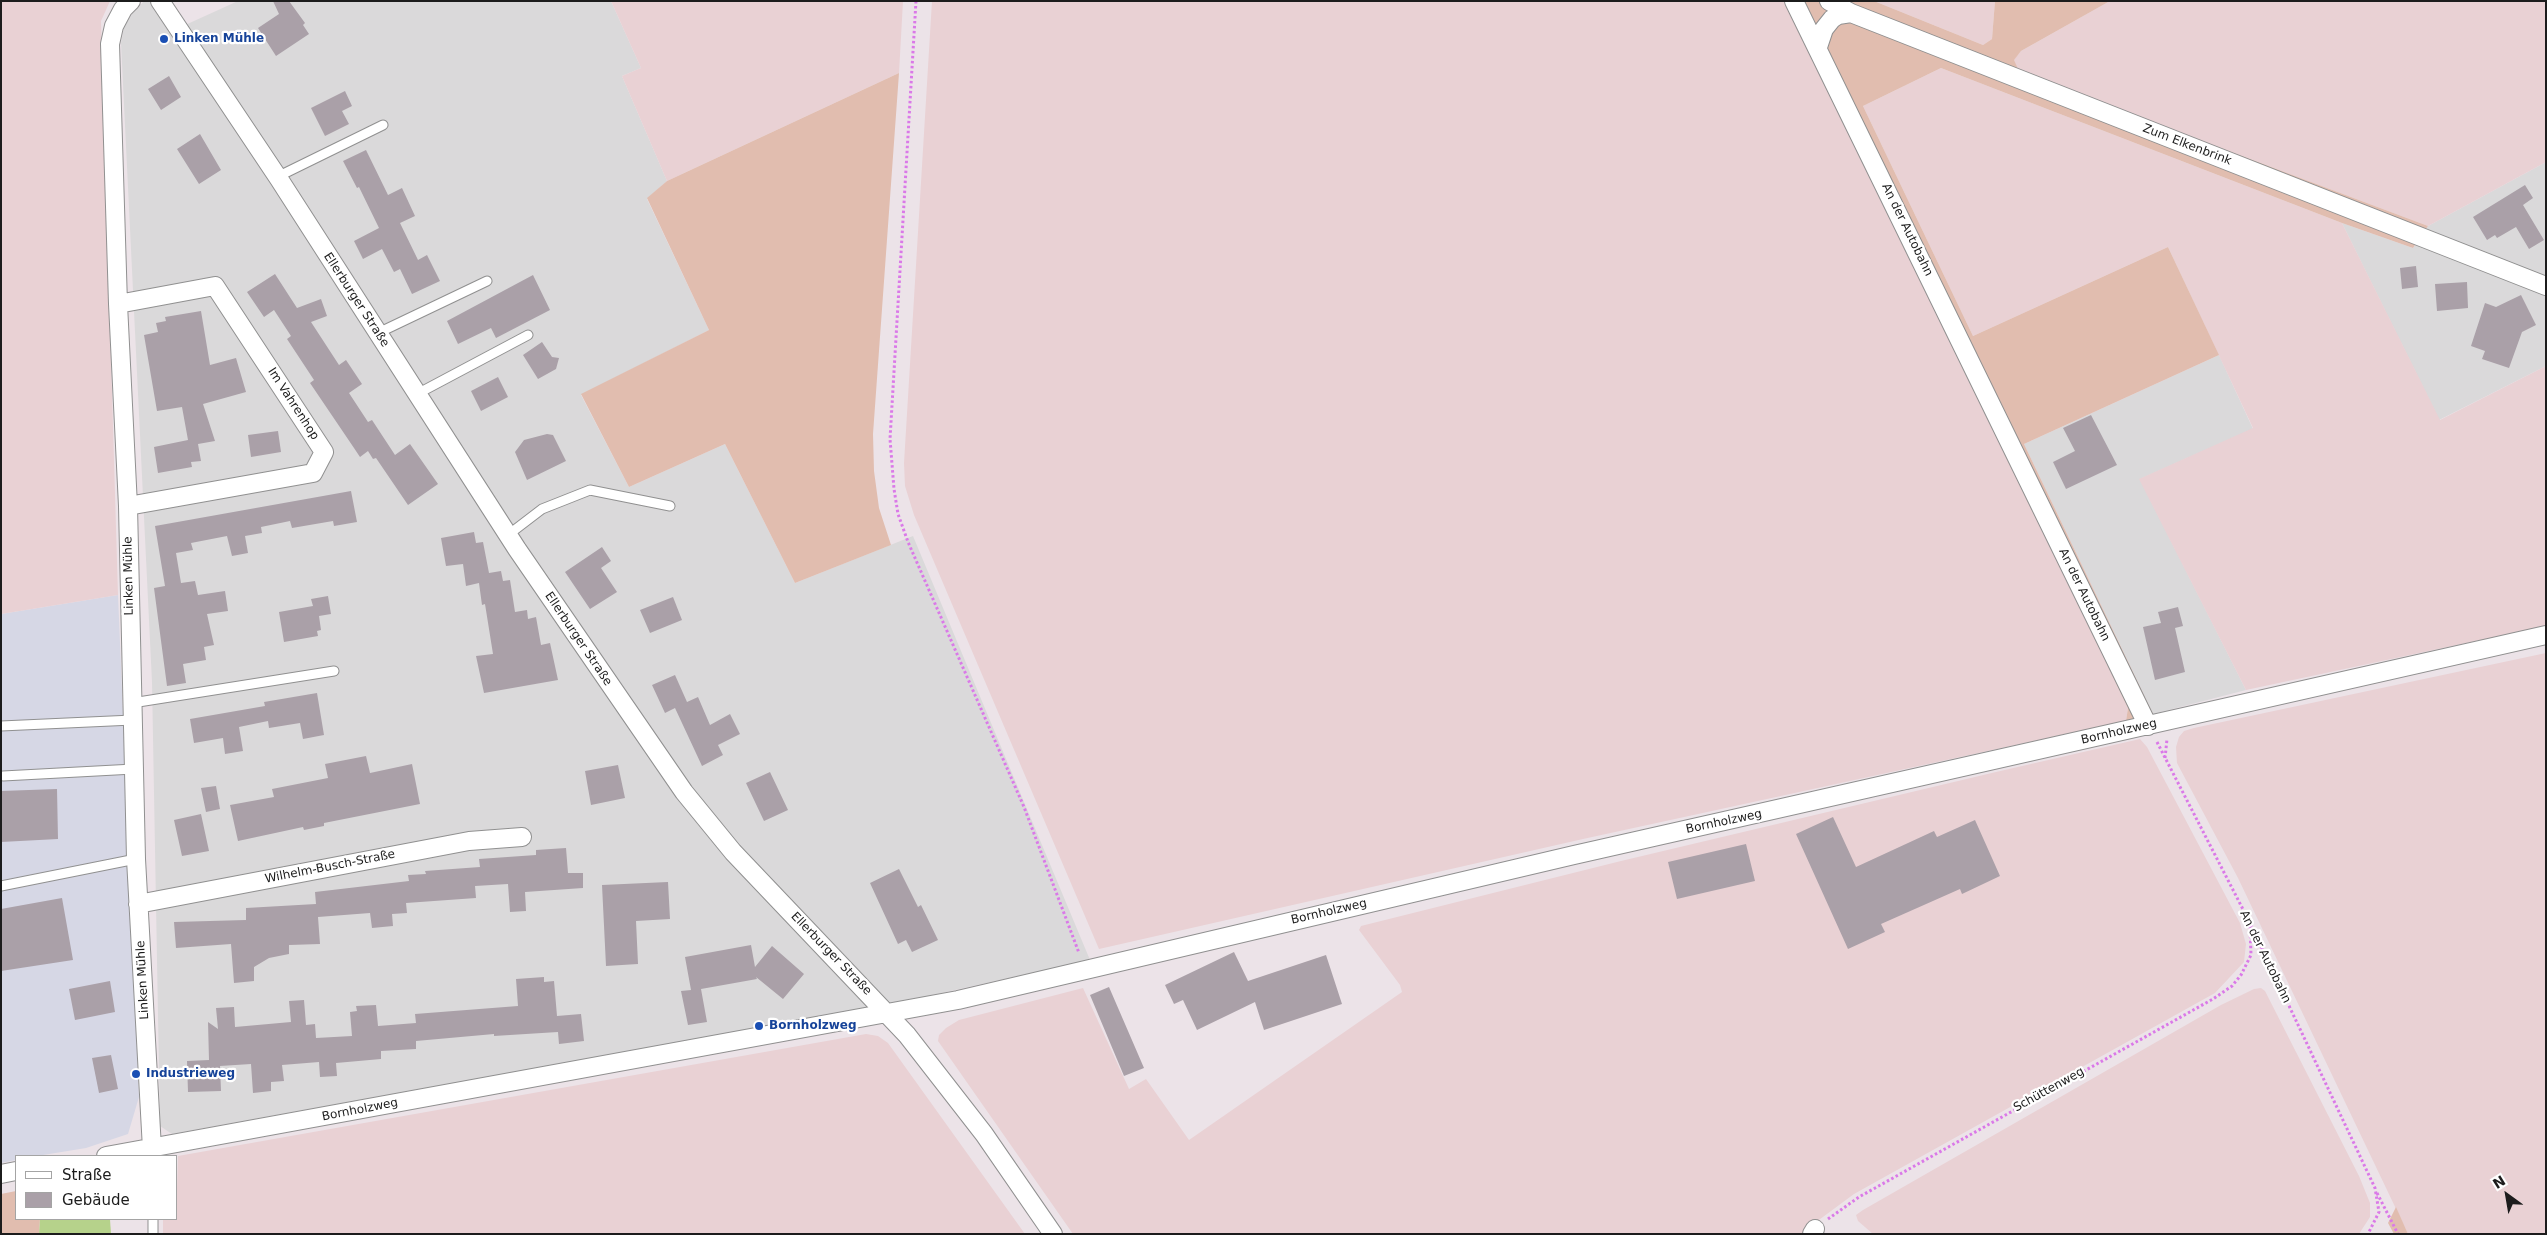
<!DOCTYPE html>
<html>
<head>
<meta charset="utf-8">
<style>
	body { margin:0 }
	#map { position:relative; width:2547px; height:1235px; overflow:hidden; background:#ece3e8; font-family:"DejaVu Sans",sans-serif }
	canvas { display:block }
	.frame { position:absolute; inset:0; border:2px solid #1c1c1c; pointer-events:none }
	.legend { position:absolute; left:15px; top:1155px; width:162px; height:65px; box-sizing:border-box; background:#fff; border:1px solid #a4a4a4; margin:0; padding:6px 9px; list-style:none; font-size:15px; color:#1c1c1c }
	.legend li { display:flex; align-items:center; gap:10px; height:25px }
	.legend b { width:25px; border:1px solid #a4a4a4 }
	.north { position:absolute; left:2482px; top:1170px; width:50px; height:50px; -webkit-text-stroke:4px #fff; paint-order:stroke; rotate:328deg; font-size:14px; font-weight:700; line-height:20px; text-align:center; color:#1c1c1c }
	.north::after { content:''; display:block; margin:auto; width:18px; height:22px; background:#1c1c1c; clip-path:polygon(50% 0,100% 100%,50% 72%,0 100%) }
</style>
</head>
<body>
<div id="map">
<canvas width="2547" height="1235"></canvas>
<div class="frame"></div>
<ul class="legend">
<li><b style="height:6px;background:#fff"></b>Straße</li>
<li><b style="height:14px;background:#aaa0a8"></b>Gebäude</li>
</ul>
<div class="north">N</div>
</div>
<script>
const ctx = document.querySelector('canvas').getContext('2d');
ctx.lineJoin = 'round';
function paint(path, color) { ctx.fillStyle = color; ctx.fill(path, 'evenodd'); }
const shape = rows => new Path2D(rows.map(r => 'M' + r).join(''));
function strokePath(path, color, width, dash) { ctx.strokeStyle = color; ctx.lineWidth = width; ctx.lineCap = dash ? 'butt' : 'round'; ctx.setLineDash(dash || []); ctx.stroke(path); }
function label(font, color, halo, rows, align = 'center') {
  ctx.font = font + ' "DejaVu Sans",sans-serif'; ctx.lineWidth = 4.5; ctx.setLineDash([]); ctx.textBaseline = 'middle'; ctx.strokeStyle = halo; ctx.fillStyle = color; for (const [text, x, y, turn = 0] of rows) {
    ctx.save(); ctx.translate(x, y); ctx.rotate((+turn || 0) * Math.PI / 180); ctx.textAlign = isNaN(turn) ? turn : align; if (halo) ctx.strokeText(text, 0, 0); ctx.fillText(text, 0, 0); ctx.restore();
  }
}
paint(shape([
	[144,1,152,1,172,31,238,1,611,1,641,68,622,76,667,181,647,199,709,330,581,395,629,487,725,444,795,583,913,536,1090,960,901,1002,172,1134,160,1126,152,682,121,43,124,27,132,14],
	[2546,162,2546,366,2439,420,2342,223,2413,248,2428,226],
	[2219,355,2253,429,2140,479,2246,690,2153,714,2024,444]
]), '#dad9da');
paint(shape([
	[118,595,139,1097,128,1134,86,1148,37,1156,16,1156,16,1160,1,1163,1,614]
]), '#d6d7e5');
paint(shape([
	[1,1,110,1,101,21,118,595,1,614],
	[611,1,903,1,899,73,667,181,622,76,641,68],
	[932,1,1791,1,1798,11,2128,708,2126,721,1583,839,1099,949,914,515,905,486,904,463],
	[1874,1,1995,1,1992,39,1983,45],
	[2110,1,2546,1,2546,162,2428,226,2032,77,2018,69,2013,60,2021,51],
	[1941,68,2342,223,2440,420,2546,366,2546,626,2246,690,2139,479,2253,428,2168,247,1973,336,1863,106],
	[2546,653,2546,1234,2408,1234,2238,878,2177,763,2176,747,2179,737,2184,731,2194,728],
	[2140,739,2147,747,2240,923,2246,944,2244,962,2215,993,1854,1194,1808,1228,1803,1234,1073,1234,938,1041,939,1035,946,1028,959,1020,1083,988,1129,1089,1146,1079,1189,1140,1402,992,1400,985,1359,930,1361,926,1621,861,1996,772],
	[2261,988,2265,991,2359,1176,2370,1203,2370,1217,2359,1234,1873,1234,1858,1221,1856,1215,1863,1210,2221,1005,2254,989],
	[866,1034,878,1036,888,1043,1025,1234,163,1234,163,1219,176,1219,178,1156]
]), '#e9d1d4');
paint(shape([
	[1791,1,1874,1,1983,45,1992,39,1995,1,2110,1,2021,51,2014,60,2018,69,2032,77,2428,226,2413,248,2342,223,1941,68,1863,106,1973,336,2168,247,2219,355,2024,444,2153,714,2126,721,2128,708,1798,11],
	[899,73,873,434,874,471,879,508,891,545,795,583,725,444,629,487,581,394,709,330,647,198,667,181],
	[16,1191,16,1219,40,1219,39,1234,1,1234,1,1194],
	[2396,1207,2408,1234,2394,1234,2388,1223]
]), '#e1bdaf');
paint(shape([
	[40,1219,110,1219,111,1234,39,1234]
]), '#b6d28b');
paint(shape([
	[273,1,289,1,305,23,303,25,309,34,276,56,258,28,279,14],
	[169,76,181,97,161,110,148,89],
	[345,91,352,106,342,111,349,124,325,136,311,108],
	[200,134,221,170,199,184,177,149],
	[366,150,388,195,402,188,415,216,400,223,418,260,427,255,440,281,412,294,400,269,394,272,382,249,363,259,354,241,379,228,359,187,357,188,343,161],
	[2525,185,2533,198,2523,205,2544,240,2529,249,2516,227,2497,238,2495,235,2487,240,2473,217],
	[2416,266,2418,287,2402,289,2400,268],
	[275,274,297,308,321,299,327,316,311,322,339,365,346,360,362,384,349,393,368,422,372,420,395,455,410,444,438,484,408,505,376,458,373,459,368,451,360,457,354,448,310,383,314,380,287,339,291,336,274,310,264,317,247,292],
	[533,275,550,310,496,338,491,328,458,344,447,321],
	[2467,282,2468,308,2437,311,2435,284],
	[2521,295,2536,325,2522,332,2509,368,2482,359,2485,351,2471,346,2485,303,2496,307],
	[201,311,210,365,236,358,246,392,203,404,215,441,198,444,201,461,191,462,192,467,158,473,154,447,188,440,182,407,157,411,144,335,158,332,156,323,166,321,165,317],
	[542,342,552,357,559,358,556,369,538,379,523,355],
	[498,377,508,397,481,411,471,391],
	[2091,415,2117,465,2066,489,2053,462,2075,451,2063,428],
	[278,431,281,452,251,457,248,435],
	[547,434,553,435,566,461,527,480,515,452,524,440],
	[351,491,357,522,334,526,333,521,292,528,290,521,261,527,262,533,245,536,248,553,232,556,227,536,191,543,193,550,176,553,181,583,195,581,198,595,225,591,228,611,207,614,214,645,204,647,206,660,183,664,186,683,167,686,154,588,165,586,155,526],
	[474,532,476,543,483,542,489,573,501,571,503,581,510,580,515,612,527,610,528,619,536,617,541,645,550,643,558,680,484,693,476,656,493,654,485,604,482,605,479,583,466,586,463,564,446,566,441,538],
	[602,547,611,561,601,568,617,592,590,609,565,572],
	[328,596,331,614,319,616,321,630,317,631,318,636,284,642,279,612,313,606,311,599],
	[673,597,682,620,650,633,640,610],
	[2178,607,2183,626,2175,628,2185,672,2155,680,2143,627,2161,623,2158,612],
	[675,675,687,702,698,697,710,725,730,714,740,734,718,745,723,755,702,766,675,708,665,713,652,685],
	[317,693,324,735,303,739,300,723,269,728,268,721,239,727,243,751,225,754,223,738,194,743,190,719,265,706,264,702],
	[366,756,370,773,412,764,420,804,324,823,324,826,304,830,303,827,238,841,230,805,274,797,272,789,328,778,325,764],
	[618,765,625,798,591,805,585,771],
	[770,772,788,810,764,821,746,783],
	[216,786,220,809,206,812,201,788],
	[57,789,58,839,1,842,1,791],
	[201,814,209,851,182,856,174,820],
	[1833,817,1856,867,1934,831,1937,837,1975,820,2000,876,1962,894,1960,889,1881,924,1885,932,1848,949,1796,834],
	[1746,844,1755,881,1677,899,1668,862],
	[566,848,568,873,583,873,583,888,525,892,526,911,510,912,508,884,475,886,476,898,406,903,407,913,392,914,393,926,372,928,370,913,318,917,320,944,289,945,289,954,269,958,254,967,254,981,234,983,231,944,176,948,174,922,246,920,246,908,316,904,315,892,409,881,408,875,426,874,425,871,480,867,479,859,536,855,536,850],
	[899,869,918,907,921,905,938,940,912,952,906,940,898,944,870,883],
	[668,882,670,919,636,921,638,964,606,966,602,885],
	[62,898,73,960,1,971,1,909],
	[751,945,755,967,772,946,804,974,783,999,756,977,757,979,701,989,707,1022,688,1025,681,991,691,990,685,957],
	[1234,952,1248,981,1326,955,1342,1004,1264,1030,1255,1002,1197,1030,1183,1000,1174,1004,1165,985],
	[544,977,544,982,554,981,557,1016,581,1014,584,1041,559,1044,558,1032,494,1036,494,1034,416,1041,416,1049,381,1051,381,1059,336,1063,337,1076,320,1077,319,1062,282,1065,284,1081,271,1082,271,1091,253,1093,251,1064,220,1066,221,1091,188,1092,187,1061,209,1060,208,1022,218,1029,216,1008,234,1007,235,1027,291,1022,289,1001,304,1000,306,1025,315,1024,316,1038,352,1036,350,1012,357,1011,356,1006,376,1005,378,1026,416,1023,415,1014,518,1006,516,979],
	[110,981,115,1012,75,1020,69,989],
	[1109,987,1144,1068,1124,1076,1090,995],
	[111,1055,118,1089,99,1093,92,1058]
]), '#aaa0a8');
const lane = shape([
	[277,177,383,125],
	[378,333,487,281],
	[417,394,528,335],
	[508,535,542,509,590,490,670,506],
	[132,703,334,671],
	[1,726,133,720],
	[3,776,134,769],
	[1,886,136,859],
	[153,1219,153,1234]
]);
const street = shape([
	[131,1,123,9,114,26,110,44,118,304,128,506,136,859,152,1149],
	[160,1,279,179,517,549,684,792,733,852,907,1035,984,1134,1053,1234],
	[1794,1,2148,726],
	[1829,1,1851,13,2546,286],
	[1818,47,1824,29,1832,19,1838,15,1851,13],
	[118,304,215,286,324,452,313,473,128,506],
	[138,904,469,841,522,837],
	[106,1156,958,1000,1574,855,2546,635],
	[1,1174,16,1171],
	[1812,1234,1815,1229]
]);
strokePath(lane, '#909090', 11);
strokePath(street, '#909090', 20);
strokePath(shape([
	[916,1,890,439,894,489,898,514,908,542,1024,807,1079,953],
	[2157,742,2250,923,2375,1188,2379,1212,2368,1234],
	[2165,758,2167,739],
	[2377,1193,2398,1234],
	[1828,1219,1859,1197,2213,999,2232,986,2241,975,2251,955,2250,926]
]), '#da79e8', 3, [2.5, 2.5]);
strokePath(lane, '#fff', 9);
strokePath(street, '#fff', 18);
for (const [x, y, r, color] of [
	[164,39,5,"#1a4fb4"],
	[759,1026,5,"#1a4fb4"],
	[136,1074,5,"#1a4fb4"]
]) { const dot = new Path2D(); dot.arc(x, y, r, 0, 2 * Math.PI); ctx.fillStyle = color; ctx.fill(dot); strokePath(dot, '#fff', 2); }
label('bold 12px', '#164399', '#fff', [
	["Linken Mühle",174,39],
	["Bornholzweg",769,1026],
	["Industrieweg",146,1074]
], 'left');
label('12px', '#1c1c1c', '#fff', [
	["Zum Elkenbrink",2187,145,21],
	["An der Autobahn",1907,230,64],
	["Ellerburger Straße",356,300,57],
	["Im Vahrenhop",293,404,57],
	["Linken Mühle",129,576,-91],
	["An der Autobahn",2084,595,64],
	["Ellerburger Straße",578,639,56],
	["Bornholzweg",2119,732,-13],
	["Bornholzweg",1724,822,-12],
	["Wilhelm-Busch-Straße",330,867,-11],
	["Bornholzweg",1329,912,-13],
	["Ellerburger Straße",831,954,46],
	["An der Autobahn",2265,957,64],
	["Linken Mühle",143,980,-93],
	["Schüttenweg",2049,1090,-29],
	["Bornholzweg",360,1110,-11]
]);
</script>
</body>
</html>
